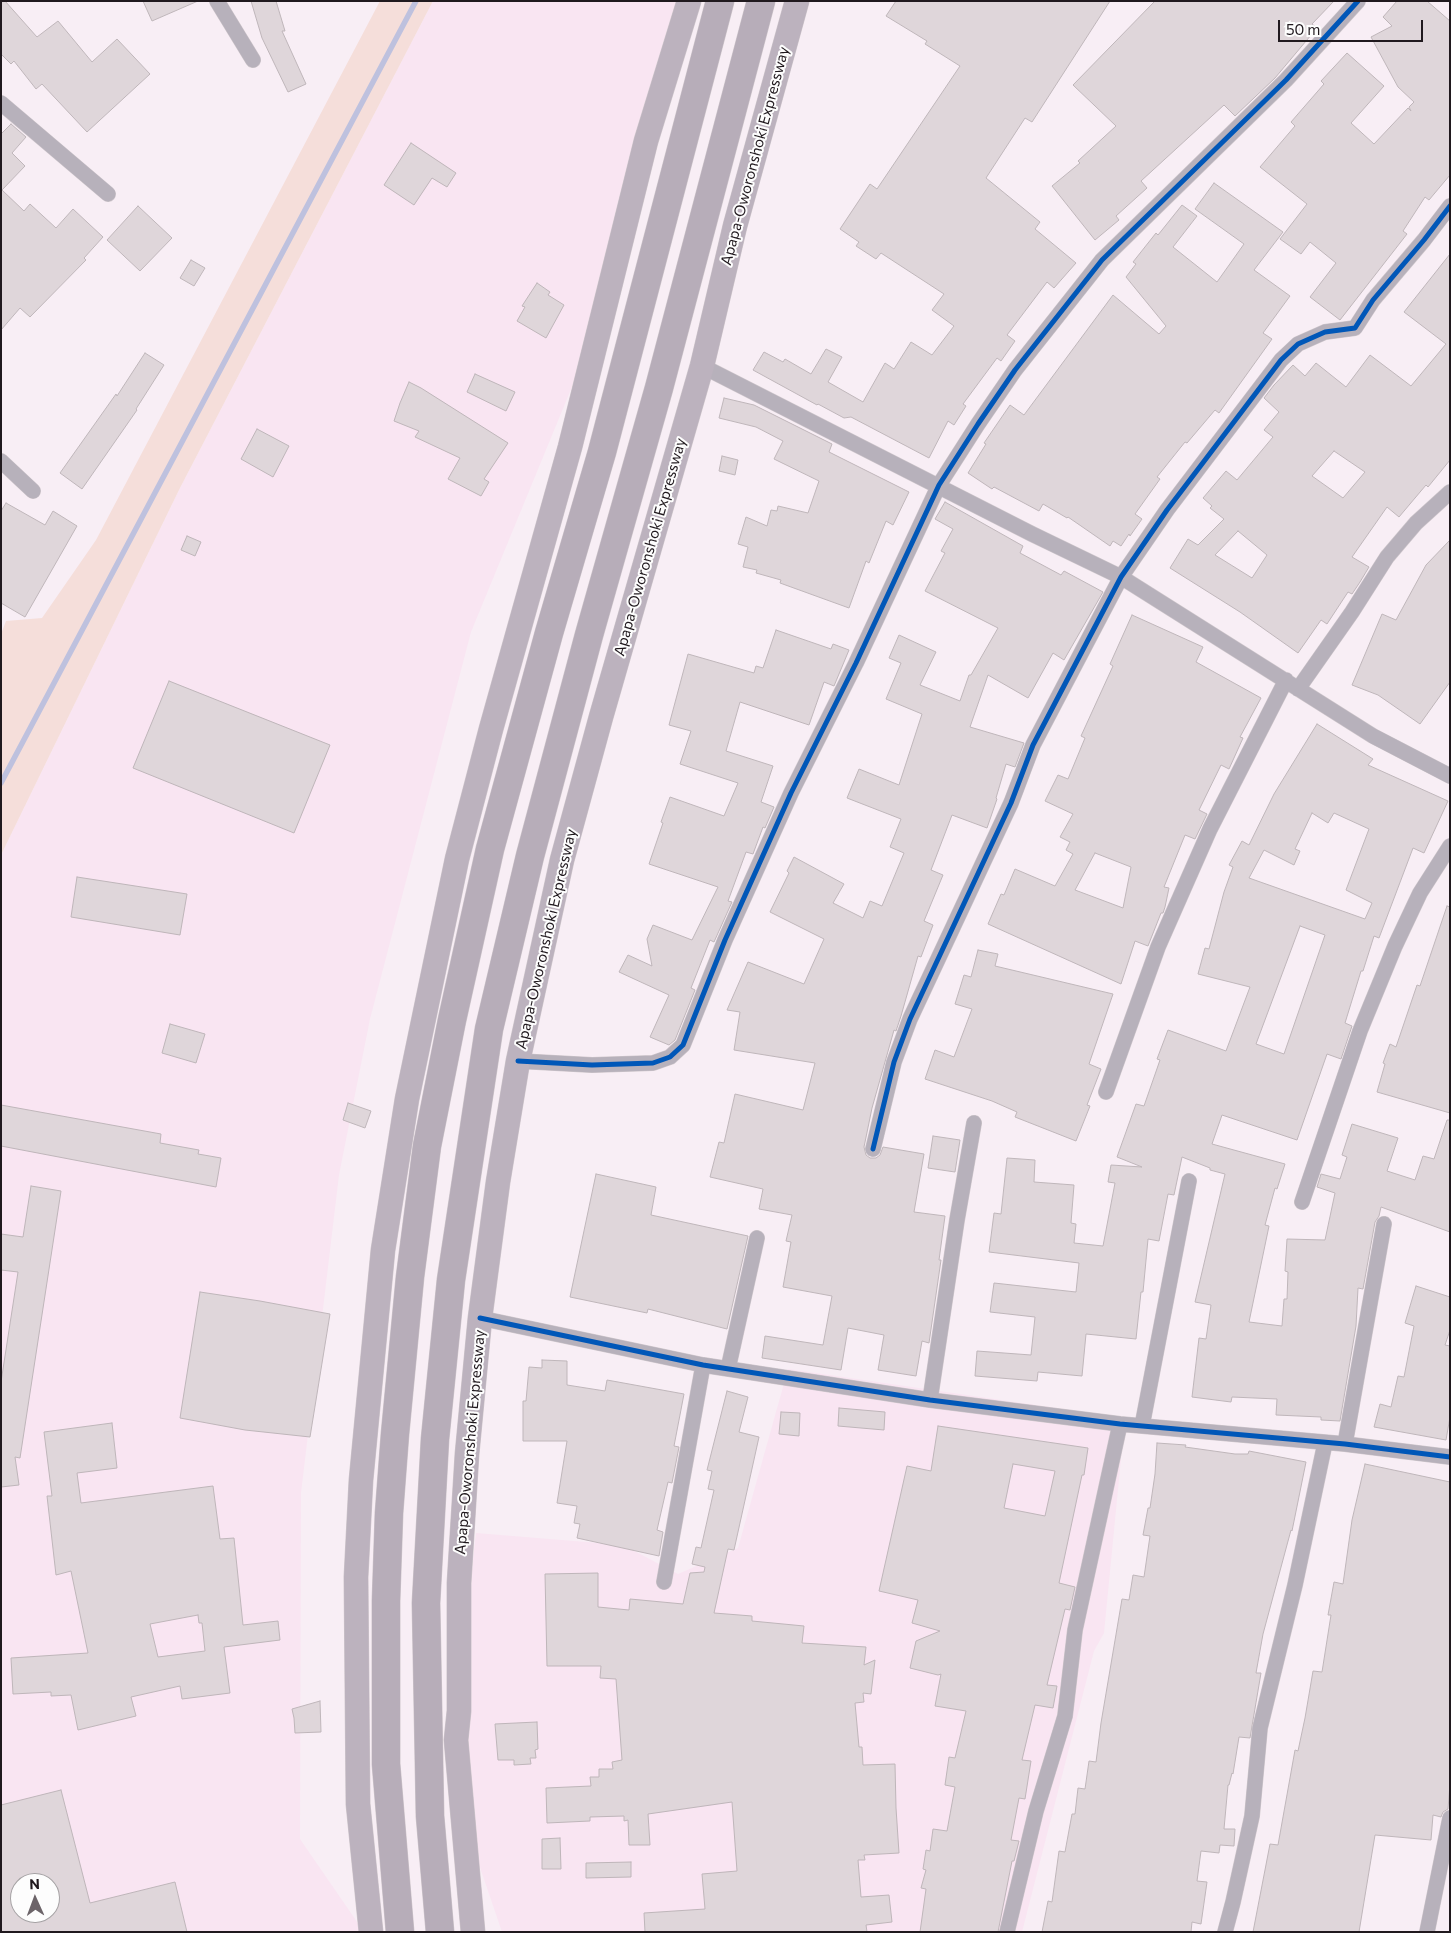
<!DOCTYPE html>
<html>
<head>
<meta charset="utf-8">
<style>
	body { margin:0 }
	#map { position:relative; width:1451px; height:1933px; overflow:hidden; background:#f8eef5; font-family:Commissioner,sans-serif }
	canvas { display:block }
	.frame { position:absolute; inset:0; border:2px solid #20191e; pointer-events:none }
	.north { position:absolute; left:10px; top:1873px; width:50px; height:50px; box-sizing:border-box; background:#fdfdfd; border:1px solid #a5a2a4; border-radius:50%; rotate:358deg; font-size:14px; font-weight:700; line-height:20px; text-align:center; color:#20191e }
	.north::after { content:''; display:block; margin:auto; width:18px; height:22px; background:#6c6469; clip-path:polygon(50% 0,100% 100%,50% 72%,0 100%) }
	.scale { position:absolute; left:1278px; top:20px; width:145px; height:22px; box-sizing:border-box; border:2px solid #20191e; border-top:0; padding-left:6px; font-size:15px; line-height:18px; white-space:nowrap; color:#20191e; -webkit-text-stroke:4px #fdfdfd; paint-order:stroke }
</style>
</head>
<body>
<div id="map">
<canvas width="1451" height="1933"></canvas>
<div class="frame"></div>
<div class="north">N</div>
<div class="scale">50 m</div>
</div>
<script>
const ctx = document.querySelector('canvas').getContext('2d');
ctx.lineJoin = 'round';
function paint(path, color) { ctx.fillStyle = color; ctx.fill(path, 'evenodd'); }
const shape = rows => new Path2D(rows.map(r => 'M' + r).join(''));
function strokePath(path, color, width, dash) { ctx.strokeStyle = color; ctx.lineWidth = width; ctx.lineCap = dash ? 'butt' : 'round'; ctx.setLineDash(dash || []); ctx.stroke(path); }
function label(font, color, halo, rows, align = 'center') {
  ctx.font = font + ' Commissioner,sans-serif'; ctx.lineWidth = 4; ctx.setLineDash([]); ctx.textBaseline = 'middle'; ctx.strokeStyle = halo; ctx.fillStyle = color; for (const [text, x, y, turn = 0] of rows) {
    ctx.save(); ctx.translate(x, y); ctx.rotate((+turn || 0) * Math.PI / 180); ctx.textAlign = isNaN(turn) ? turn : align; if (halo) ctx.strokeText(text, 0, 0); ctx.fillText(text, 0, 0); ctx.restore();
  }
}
paint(shape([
	[433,1,696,1,618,275,471,632,370,1019,339,1175,301,1493,300,1839,364,1932,1,1932,1,855,180,488],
	[20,1883,50,1883,50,1913,20,1913],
	[788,1369,1125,1418,1104,1633,1094,1651,1022,1932,502,1932,471,1841,461,1664,476,1533,623,1545,678,1574,738,1548]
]), '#f9e5f2');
paint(shape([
	[380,1,433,1,180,488,1,855,1,634,6,621,42,618,96,540]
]), '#f5deda');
strokePath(shape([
	[1,783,416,1]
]), '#bec1de', 5.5);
const building = shape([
	[1,1,5,1,37,37,58,21,92,62,117,39,150,74,87,132,42,84,36,89,14,61,11,64,1,54,1,1],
	[143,1,198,1,152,21,143,1],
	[251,1,276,1,285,31,282,31,306,84,288,92,262,38,251,1],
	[896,1,1110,1,1032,122,1025,118,986,178,1040,222,1035,229,1076,263,1054,288,1047,282,1007,335,1015,341,1001,361,997,358,963,404,966,406,954,425,948,421,929,458,851,417,844,418,818,404,817,405,753,370,764,352,783,362,785,359,811,374,826,349,842,357,828,382,863,402,885,363,894,369,911,342,932,355,954,326,932,310,944,294,881,253,876,259,856,246,859,242,840,229,870,184,877,189,960,66,925,44,927,41,886,16,896,1],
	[1155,1,1334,1,1312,24,1317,28,1275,78,1235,116,1224,105,1141,181,1147,188,1116,216,1119,220,1095,240,1052,186,1080,163,1078,161,1116,126,1073,85,1155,1],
	[1397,1,1427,1,1450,21,1450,175,1429,200,1425,197,1403,231,1407,234,1340,320,1310,297,1336,263,1310,242,1301,254,1280,239,1307,204,1260,167,1295,126,1291,122,1324,84,1321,81,1347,53,1384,86,1351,123,1374,144,1408,108,1411,111,1409,107,1414,102,1398,87,1371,37,1392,26,1383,17,1397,1],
	[11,124,26,137,12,153,25,166,2,190,24,211,30,204,56,228,73,209,103,237,84,258,86,260,30,317,20,308,1,330,1,134,11,124],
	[411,143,456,173,447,187,432,178,414,205,384,185,411,143],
	[1214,183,1283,232,1254,270,1290,296,1263,333,1272,339,1219,413,1215,410,1187,443,1185,442,1157,477,1160,479,1135,514,1142,519,1130,536,1129,534,1121,546,1113,541,1110,546,1068,517,1067,518,1043,504,1039,511,994,487,992,489,968,473,986,444,984,443,1010,405,1024,415,1113,295,1159,334,1166,326,1126,277,1136,264,1133,262,1156,233,1158,235,1182,205,1197,216,1173,247,1217,282,1244,244,1195,209,1214,183],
	[138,206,172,238,140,271,107,240,138,206],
	[1450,254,1450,460,1428,487,1426,485,1399,517,1387,507,1352,557,1369,567,1360,582,1352,594,1348,592,1327,624,1321,620,1298,653,1240,612,1170,568,1188,539,1198,545,1224,519,1210,508,1212,506,1203,498,1226,471,1237,480,1273,437,1264,430,1279,412,1264,398,1274,385,1293,365,1305,376,1316,363,1346,387,1370,355,1411,386,1446,344,1404,312,1450,254],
	[1334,451,1365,472,1343,498,1312,476,1334,451],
	[1238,531,1267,555,1252,578,1215,555,1238,531],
	[191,260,205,268,194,286,180,278,191,260],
	[537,283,550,292,548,295,564,305,546,338,517,321,525,307,522,306,537,283],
	[145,353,164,365,136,409,137,410,82,489,60,473,116,394,117,396,145,353],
	[475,374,515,392,506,411,467,392,475,374],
	[409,382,421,388,508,443,484,479,489,482,481,496,448,479,460,458,415,437,419,431,394,421,400,403,409,382],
	[724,398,754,405,832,444,829,452,909,492,893,525,886,521,869,563,866,561,849,608,780,583,781,580,756,573,757,570,743,567,748,547,738,544,746,517,767,526,771,510,777,511,778,506,808,513,819,481,774,459,783,441,756,427,719,418,724,398],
	[257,429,289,446,273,477,241,459,257,429],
	[722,456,738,460,735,475,719,471,722,456],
	[945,502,1023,546,1020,553,1061,575,1064,571,1103,592,1064,660,1053,653,1028,698,988,675,970,727,1024,743,1015,767,1006,764,996,798,997,799,987,828,952,815,931,870,943,875,924,921,933,925,921,957,918,956,901,1016,896,1031,894,1030,872,1108,864,1147,866,1155,870,1158,876,1158,880,1155,883,1147,924,1154,914,1212,945,1216,939,1260,941,1260,929,1343,922,1341,916,1376,878,1370,884,1335,848,1328,841,1370,762,1358,765,1336,823,1345,832,1296,783,1287,791,1242,786,1241,792,1215,759,1209,763,1189,710,1177,719,1142,724,1143,735,1094,803,1110,815,1063,734,1050,740,1012,727,1010,748,962,804,984,824,939,770,912,789,873,787,871,794,857,844,884,833,903,863,918,870,901,882,906,904,853,890,847,901,819,847,798,859,769,899,785,922,714,886,699,901,663,889,658,899,635,936,652,920,685,960,701,969,675,971,675,998,628,925,591,945,553,941,551,953,529,935,519,945,502],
	[6,503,45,525,53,511,77,526,25,617,1,603,1,511,6,503],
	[187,536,201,542,195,556,181,550,187,536],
	[1450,540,1450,682,1420,724,1378,695,1352,685,1382,614,1396,620,1426,565,1450,540],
	[1132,615,1203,647,1196,662,1261,698,1240,737,1243,738,1229,769,1221,765,1199,810,1207,814,1195,839,1185,835,1164,887,1169,888,1165,907,1163,913,1161,913,1148,946,1135,941,1121,984,988,924,1001,894,1004,895,1015,869,1055,886,1073,854,1066,850,1070,842,1060,837,1073,814,1045,801,1058,775,1068,779,1085,738,1081,736,1113,666,1110,664,1132,615],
	[1095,853,1131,867,1123,908,1075,890,1095,853],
	[776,630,831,649,833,644,849,650,834,686,824,682,809,725,740,702,726,751,773,766,761,802,774,807,765,828,763,827,753,854,746,852,728,901,732,902,714,942,710,940,691,988,695,990,675,1040,669,1045,650,1037,669,995,619,972,628,955,652,966,647,939,653,925,692,940,718,887,649,864,663,823,661,822,670,797,724,816,738,783,680,764,691,731,669,725,688,654,754,673,756,666,763,668,776,630],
	[169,681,330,745,294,833,133,768,169,681],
	[1317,724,1373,759,1368,765,1448,801,1424,853,1413,848,1379,938,1374,936,1363,971,1361,971,1345,1023,1352,1026,1341,1059,1327,1054,1297,1140,1222,1115,1212,1144,1285,1164,1277,1189,1275,1188,1265,1225,1269,1226,1249,1322,1282,1326,1284,1299,1287,1299,1288,1272,1285,1271,1287,1239,1325,1240,1335,1193,1317,1187,1321,1174,1340,1179,1347,1157,1342,1155,1352,1124,1398,1138,1387,1171,1415,1180,1423,1156,1434,1159,1447,1120,1450,1120,1450,1232,1381,1207,1379,1216,1375,1222,1363,1289,1358,1288,1356,1326,1340,1421,1321,1420,1321,1417,1276,1415,1277,1399,1232,1397,1231,1402,1192,1397,1199,1338,1206,1339,1211,1305,1195,1302,1225,1174,1210,1170,1210,1168,1182,1157,1174,1195,1168,1194,1159,1241,1148,1239,1143,1292,1141,1292,1136,1339,1086,1334,1082,1376,1038,1372,1037,1381,975,1376,977,1351,1031,1355,1035,1317,990,1312,994,1283,1076,1292,1079,1263,989,1252,994,1213,1001,1214,1007,1158,1035,1160,1034,1182,1074,1185,1071,1223,1076,1224,1074,1243,1103,1246,1115,1183,1108,1182,1111,1165,1142,1167,1117,1157,1136,1104,1144,1106,1160,1060,1157,1059,1168,1030,1226,1051,1250,987,1198,974,1205,948,1209,949,1224,892,1233,867,1229,865,1242,841,1249,845,1274,794,1317,724],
	[1312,813,1328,823,1334,813,1369,829,1346,890,1372,903,1365,919,1249,878,1264,850,1294,865,1300,851,1295,849,1312,813],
	[1300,926,1325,935,1284,1054,1256,1044,1300,926],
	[77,877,187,894,180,935,71,917,77,877],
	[1447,906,1450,907,1450,1113,1377,1092,1385,1064,1383,1063,1390,1044,1396,1047,1417,985,1420,986,1447,906],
	[978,950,998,954,995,966,1113,994,1089,1064,1101,1069,1087,1105,1090,1106,1076,1141,1015,1117,1017,1112,992,1101,925,1079,935,1050,954,1057,972,1009,955,1004,964,975,971,977,978,950],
	[170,1024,205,1034,196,1063,162,1053,170,1024],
	[348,1103,371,1111,365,1128,343,1120,348,1103],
	[1,1105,161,1134,160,1143,199,1150,198,1154,221,1158,216,1187,1,1146,1,1105],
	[933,1136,960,1140,955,1172,928,1168,933,1136],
	[596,1174,656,1187,651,1215,748,1236,727,1329,648,1309,647,1313,570,1297,596,1174],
	[31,1186,61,1191,20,1458,15,1457,19,1485,1,1487,1,1382,18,1272,1,1270,1,1234,23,1237,31,1186],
	[1416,1286,1450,1297,1450,1330,1445,1345,1450,1346,1450,1417,1446,1440,1374,1427,1380,1404,1391,1407,1398,1376,1404,1377,1414,1326,1405,1323,1416,1286],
	[200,1292,260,1301,330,1314,310,1437,245,1430,180,1418,200,1292],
	[542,1360,567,1361,567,1385,605,1391,607,1380,684,1394,674,1446,679,1447,672,1483,668,1482,657,1530,663,1532,659,1556,577,1538,580,1524,574,1523,577,1506,557,1503,567,1441,523,1441,523,1401,526,1401,529,1367,542,1368,542,1360],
	[727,1391,748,1397,739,1432,759,1437,734,1550,728,1549,714,1613,752,1616,752,1621,804,1626,802,1643,866,1647,864,1665,875,1660,871,1694,863,1693,864,1702,855,1703,859,1747,862,1747,863,1765,895,1764,896,1808,899,1853,864,1855,865,1860,858,1860,861,1897,889,1895,892,1922,866,1925,867,1932,645,1932,644,1913,705,1909,702,1874,737,1871,732,1802,648,1814,650,1845,629,1845,628,1820,624,1821,624,1816,590,1817,590,1821,547,1823,546,1788,591,1786,590,1777,599,1777,599,1769,613,1769,612,1762,622,1760,616,1679,600,1678,601,1666,547,1666,545,1574,598,1573,598,1607,629,1610,630,1599,683,1604,690,1573,704,1572,705,1567,692,1564,696,1547,701,1548,714,1490,708,1489,712,1471,707,1470,727,1391],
	[839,1408,885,1412,884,1430,838,1426,839,1408],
	[781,1412,800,1413,799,1436,779,1434,781,1412],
	[112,1423,117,1468,77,1473,81,1503,213,1486,220,1539,234,1538,243,1625,278,1621,280,1640,224,1647,230,1693,182,1699,180,1686,131,1697,136,1716,78,1730,71,1695,51,1696,51,1692,13,1694,11,1658,88,1653,71,1571,56,1575,47,1496,52,1496,44,1432,112,1423],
	[198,1615,199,1623,202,1623,205,1651,158,1657,150,1624,198,1615],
	[938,1426,1088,1448,1084,1475,1082,1475,1059,1583,1075,1587,1070,1610,1065,1609,1047,1685,1057,1686,1053,1708,1035,1705,1022,1760,1031,1761,1025,1799,1019,1798,1011,1840,1019,1841,1014,1861,1012,1861,998,1932,920,1932,926,1889,921,1888,926,1870,923,1869,926,1850,930,1851,933,1829,947,1831,955,1787,945,1785,949,1757,955,1758,966,1711,935,1706,941,1674,938,1675,910,1668,916,1641,940,1631,912,1623,918,1600,879,1591,907,1466,931,1471,938,1426],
	[1013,1464,1055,1471,1045,1516,1004,1508,1013,1464],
	[1157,1443,1186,1445,1185,1447,1235,1454,1248,1454,1249,1451,1306,1462,1292,1531,1291,1530,1263,1634,1256,1673,1261,1673,1250,1738,1239,1737,1233,1774,1232,1773,1229,1785,1228,1785,1224,1829,1235,1829,1234,1846,1220,1845,1219,1853,1201,1851,1197,1881,1207,1882,1201,1924,1192,1922,1191,1932,1042,1932,1048,1901,1052,1902,1059,1851,1065,1852,1072,1814,1075,1814,1078,1788,1085,1789,1089,1761,1096,1762,1101,1723,1122,1599,1129,1600,1133,1575,1144,1577,1150,1536,1143,1535,1148,1508,1150,1508,1155,1474,1157,1443],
	[1365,1464,1450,1482,1450,1784,1448,1809,1443,1812,1441,1817,1433,1815,1431,1840,1375,1835,1359,1932,1253,1932,1270,1844,1278,1845,1295,1750,1298,1751,1305,1718,1313,1671,1322,1672,1331,1615,1328,1615,1334,1582,1343,1584,1352,1520,1365,1464],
	[320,1701,321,1732,295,1733,294,1718,292,1709,320,1701],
	[537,1722,538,1749,535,1750,536,1758,530,1758,531,1764,514,1765,514,1760,498,1760,495,1724,537,1722],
	[61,1790,90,1903,175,1882,187,1932,1,1932,1,1805,61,1790],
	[20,1883,50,1883,50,1913,20,1913,20,1883],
	[560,1838,561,1869,542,1869,542,1839,560,1838],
	[631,1862,631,1877,586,1878,586,1863,631,1862]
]);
paint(building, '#dfd6da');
strokePath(building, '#bfb6ba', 1);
const minor = shape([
	[217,1,253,60],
	[1,103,108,194],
	[702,366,1032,534,1121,577,1373,736,1450,776],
	[1,461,33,491],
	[1298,689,1352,612,1387,557,1416,523,1450,492],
	[518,1061,592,1065,653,1063,670,1057,683,1045,725,940,791,793,856,663,939,485,978,424,1015,370,1102,260,1286,80,1358,1],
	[1106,1092,1158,947,1210,829,1286,680],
	[873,1149,894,1062,910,1019,1011,803,1033,745,1121,577,1167,510,1281,360,1298,344,1325,332,1355,328,1373,300,1424,240,1450,206],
	[1302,1202,1360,1031,1395,946,1420,893,1450,846],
	[480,1318,703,1365,930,1400,1120,1424,1345,1444,1450,1457],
	[728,1369,757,1238],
	[930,1400,957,1220,974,1123],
	[1142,1426,1189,1181],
	[1345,1444,1384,1224],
	[664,1582,703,1365],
	[1007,1932,1036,1811,1065,1716,1075,1630,1120,1424],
	[1225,1932,1233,1902,1252,1816,1260,1728,1295,1585,1325,1443],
	[1427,1932,1450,1818]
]);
const primary = shape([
	[371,1932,358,1804,356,1577,361,1480,383,1250,407,1099,457,859,491,729,570,447,646,141,689,1],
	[473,1932,456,1740,459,1711,459,1583,467,1454,480,1318,498,1182,518,1061,562,860,601,717,702,366,735,226,797,1]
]);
const motorway = shape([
	[400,1932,386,1764,386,1601,389,1513,395,1434,410,1277,427,1146,452,1020,490,849,549,633,602,452,720,1],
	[440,1932,430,1816,426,1603,435,1439,451,1280,489,1029,530,856,589,635,659,388,761,1]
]);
strokePath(minor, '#d0c8cd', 16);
strokePath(primary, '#d0c8cd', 25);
strokePath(motorway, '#d0c8cd', 29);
strokePath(minor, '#b7b1bb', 15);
strokePath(primary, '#bcb2be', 24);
strokePath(motorway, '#b7adb9', 28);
strokePath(shape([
	[518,1061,592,1065,653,1063,670,1057,683,1045,725,940,791,793,856,663,939,485,978,424,1015,370,1102,260,1286,80,1358,1],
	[873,1149,894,1062,910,1019,1011,803,1033,745,1121,577,1167,510,1281,360,1298,344,1325,332,1355,328,1373,300,1424,240,1450,206],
	[480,1318,703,1365,930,1400,1120,1424,1345,1444,1450,1457]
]), '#0057b8', 5);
label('15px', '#20191e', '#fdfdfd', [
	["Apapa-Oworonshoki Expressway",755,156,-75],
	["Apapa-Oworonshoki Expressway",650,547,-74],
	["Apapa-Oworonshoki Expressway",546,939,-77],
	["Apapa-Oworonshoki Expressway",470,1442,-85]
]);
</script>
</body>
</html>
